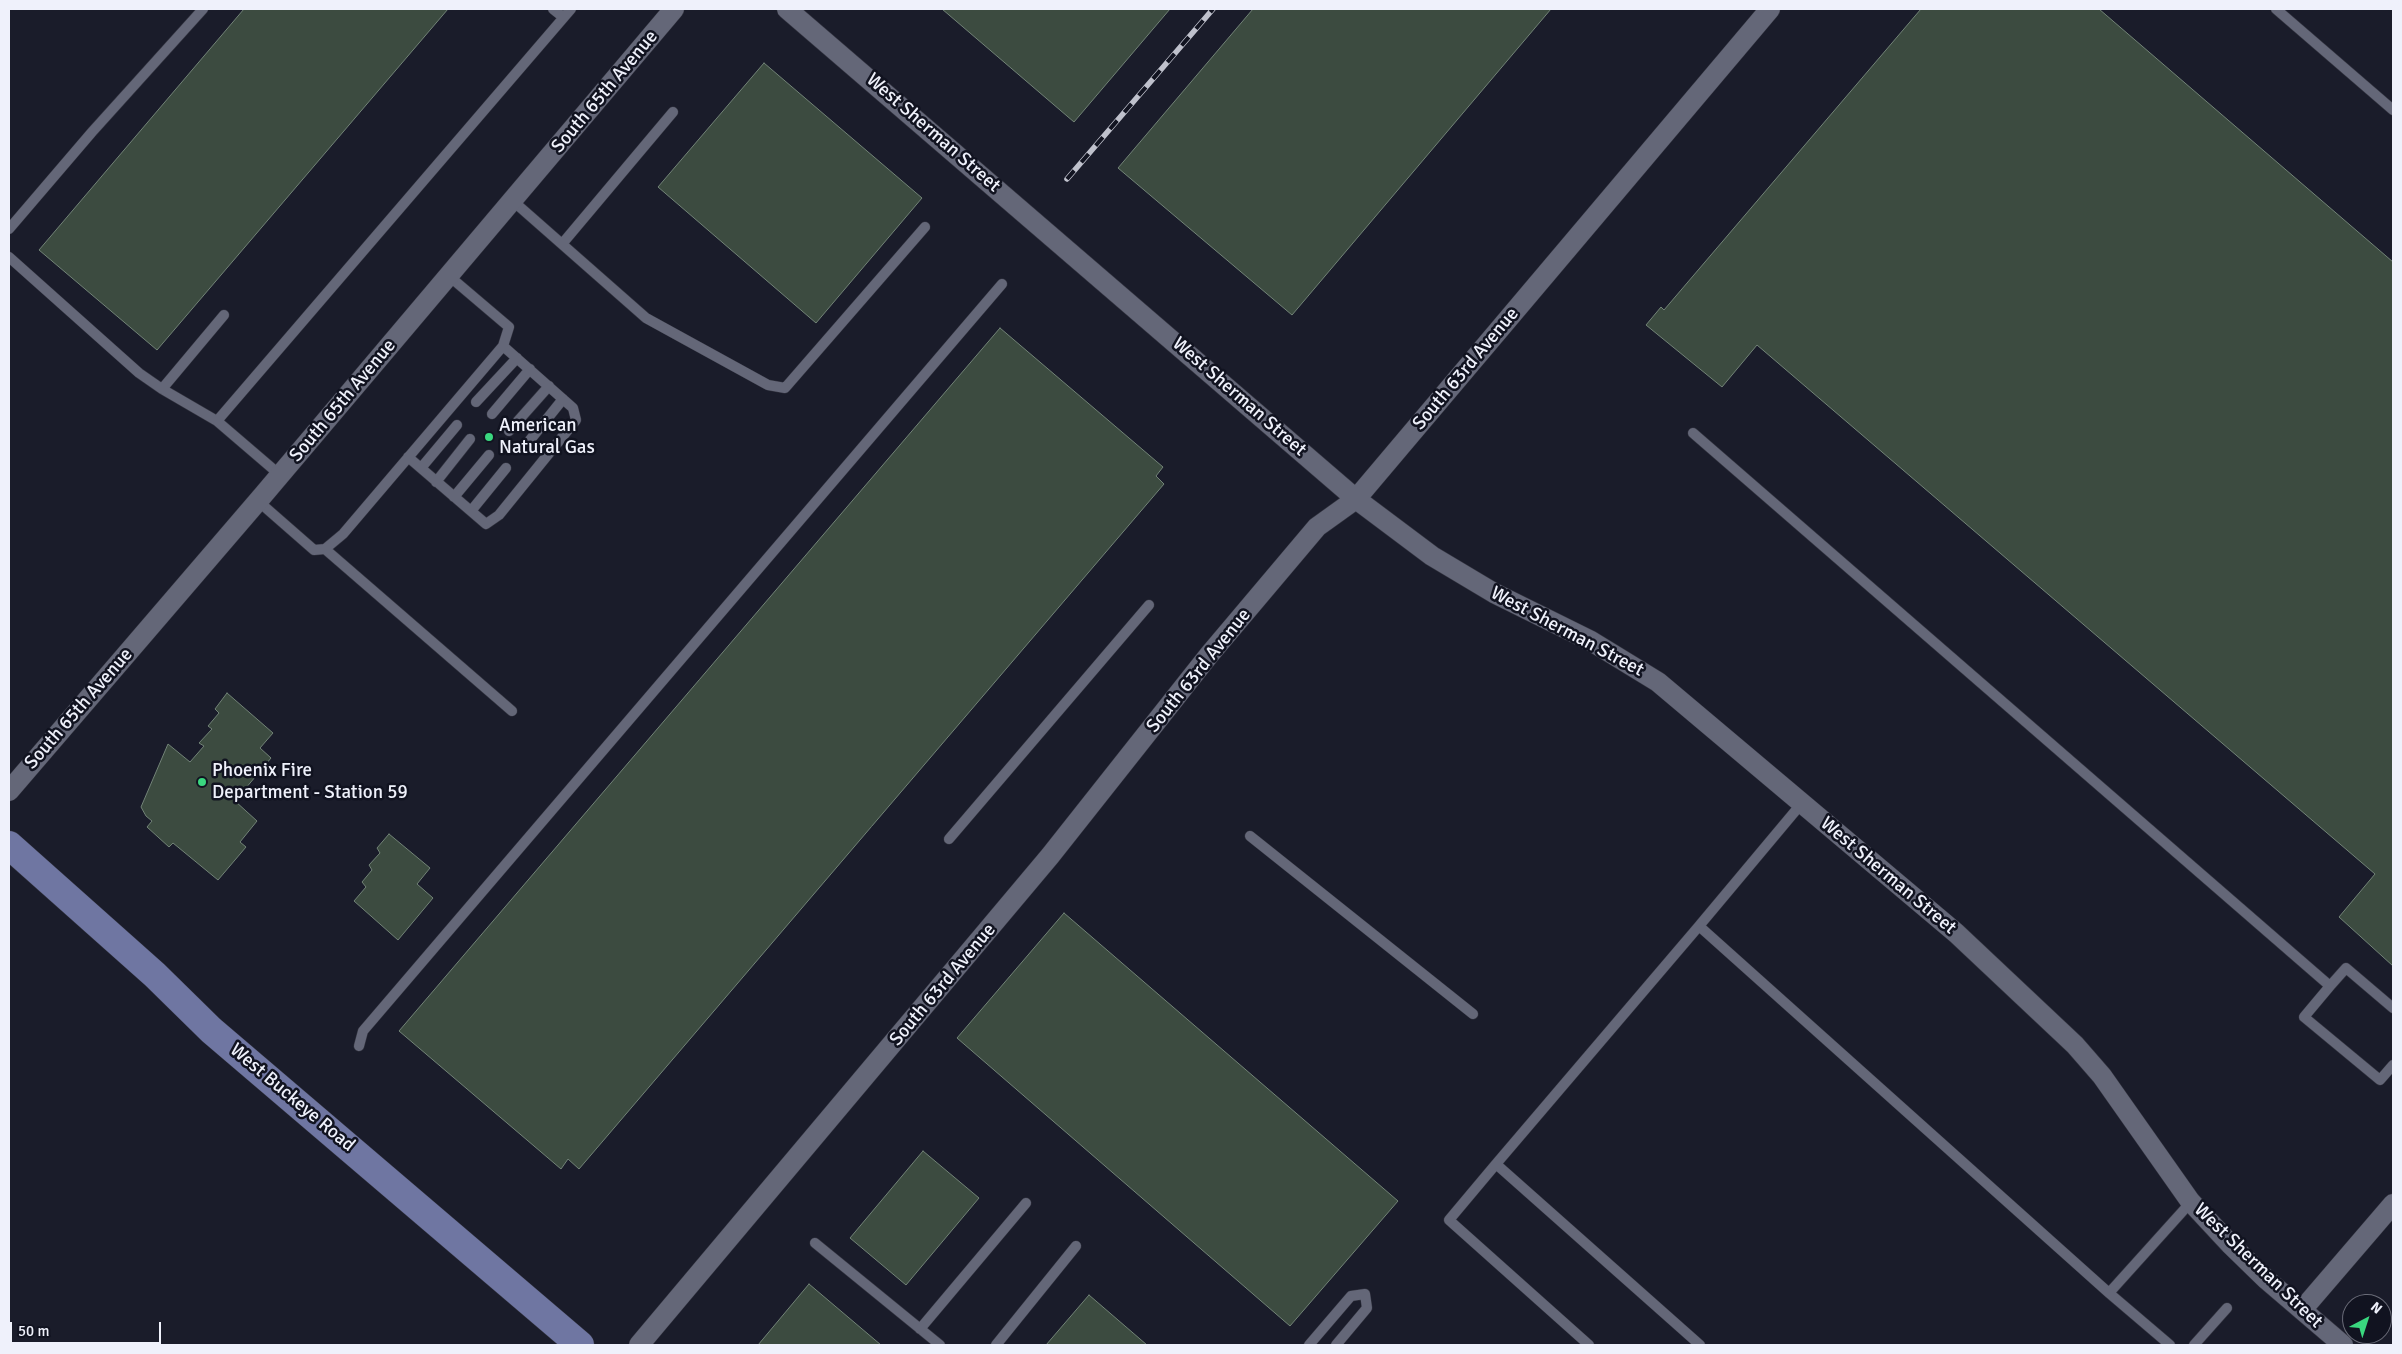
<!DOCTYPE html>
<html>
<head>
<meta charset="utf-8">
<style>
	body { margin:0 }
	#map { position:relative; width:2402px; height:1354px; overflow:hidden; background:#1a1c2a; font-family:Signika,sans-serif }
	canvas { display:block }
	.frame { position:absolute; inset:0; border:10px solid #eff1fb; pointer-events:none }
	.north { position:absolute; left:2342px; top:1294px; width:50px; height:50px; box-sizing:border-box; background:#111320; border:1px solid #6a6c78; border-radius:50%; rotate:40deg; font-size:14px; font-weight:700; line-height:20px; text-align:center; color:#eff1fb }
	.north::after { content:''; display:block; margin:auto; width:18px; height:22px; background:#3ad77f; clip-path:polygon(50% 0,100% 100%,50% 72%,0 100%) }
	.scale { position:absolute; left:10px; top:1322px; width:151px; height:22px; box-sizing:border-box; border:2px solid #eff1fb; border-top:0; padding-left:6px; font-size:15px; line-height:18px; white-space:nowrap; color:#eff1fb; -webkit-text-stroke:4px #111320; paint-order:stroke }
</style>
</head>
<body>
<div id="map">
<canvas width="2402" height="1354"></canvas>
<div class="frame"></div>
<div class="north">N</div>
<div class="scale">50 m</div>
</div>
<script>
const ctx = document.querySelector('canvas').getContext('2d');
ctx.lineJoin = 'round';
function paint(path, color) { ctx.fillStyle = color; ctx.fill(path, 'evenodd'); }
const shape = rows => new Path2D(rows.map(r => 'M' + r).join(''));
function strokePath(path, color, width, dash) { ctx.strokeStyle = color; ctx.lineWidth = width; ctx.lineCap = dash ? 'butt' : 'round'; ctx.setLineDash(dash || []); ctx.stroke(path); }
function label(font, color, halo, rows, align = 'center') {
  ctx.font = font + ' Signika,sans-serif'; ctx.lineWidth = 5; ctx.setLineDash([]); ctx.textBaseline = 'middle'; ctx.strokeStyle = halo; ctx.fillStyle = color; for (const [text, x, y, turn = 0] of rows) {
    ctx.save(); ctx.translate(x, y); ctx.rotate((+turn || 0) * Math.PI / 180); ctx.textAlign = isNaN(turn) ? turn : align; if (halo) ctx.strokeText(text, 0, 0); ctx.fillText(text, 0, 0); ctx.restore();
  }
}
const building = shape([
	[244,9,448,9,157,350,39,250,244,9],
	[942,9,1170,9,1074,122,942,9],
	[1253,9,1551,9,1292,315,1118,168,1253,9],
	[1921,9,2099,9,2393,262,2393,966,2339,917,2375,874,1757,345,1722,387,1646,325,1661,307,1664,310,1921,9],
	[764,63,922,198,816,323,658,187,764,63],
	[1000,328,1163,467,1156,476,1164,484,579,1169,568,1159,561,1169,399,1031,1000,328],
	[227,693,273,733,260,748,271,758,235,801,257,821,240,842,246,847,218,880,173,843,169,847,147,827,152,821,146,816,141,807,168,744,190,762,204,746,199,743,212,729,208,726,219,713,215,709,227,693],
	[389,834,430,868,417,884,433,898,398,940,354,901,366,887,362,882,372,870,369,865,380,853,377,848,389,834],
	[1064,913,1398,1201,1290,1326,957,1038,1064,913],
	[923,1151,979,1198,906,1285,850,1238,923,1151],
	[809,1284,881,1345,758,1345,809,1284],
	[1089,1295,1147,1345,1046,1345,1089,1295]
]);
paint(building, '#3c4b40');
strokePath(building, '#728377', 1);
const service = shape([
	[553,9,563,17],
	[2276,9,2393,110],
	[513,201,646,318,768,385,785,388,925,227],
	[9,229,92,132,203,9],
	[562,244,673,112],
	[9,257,139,373,162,389,217,421],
	[162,389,224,315],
	[476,402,517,358],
	[492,414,530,369],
	[509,431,549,386],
	[1693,433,2330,986,2346,968,2393,1008],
	[526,445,563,399],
	[408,457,486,524,499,515,576,420,573,408,503,346],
	[421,468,457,425],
	[280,475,217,421,571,9],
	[436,482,470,439],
	[454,497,489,455],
	[258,501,314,550,325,549,343,534,503,346,509,327,449,276],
	[471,511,506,468],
	[325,549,512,711],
	[1802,803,1699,926,2109,1293,2191,1202],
	[1250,836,1473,1014],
	[949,839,1149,605],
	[1699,926,1496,1164,1700,1345],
	[2330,986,2304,1017,2380,1080,2393,1065],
	[359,1046,363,1031,1002,284],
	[1496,1164,1449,1220,1589,1345],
	[815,1243,940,1345],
	[2109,1293,2170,1345],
	[920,1329,1026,1203],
	[996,1345,1076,1246],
	[1309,1345,1351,1296,1365,1294,1367,1308,1336,1345],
	[2194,1345,2227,1308]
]);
const minor = shape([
	[787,9,1356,499,1432,556,1494,593,1591,641,1658,682,1956,933,2075,1045,2102,1076,2190,1201,2230,1244,2267,1280,2343,1345],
	[9,791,264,494,674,9],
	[2302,1310,2393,1204],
	[639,1345,1050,856,1209,655,1317,527,1356,499,1770,9]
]);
const primary = shape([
	[9,845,155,975,211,1030,580,1345]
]);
strokePath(service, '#343541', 11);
strokePath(minor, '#343541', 21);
strokePath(primary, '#343541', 29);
strokePath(service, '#646778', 10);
strokePath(minor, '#646778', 20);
strokePath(primary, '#6f76a2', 28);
const rail = shape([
	[1067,179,1213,9]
]);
strokePath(rail, '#bfc1cc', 5.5);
strokePath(rail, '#111320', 4, [11]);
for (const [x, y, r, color] of [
	[489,437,5,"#3ad77f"],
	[202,782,5,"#3ad77f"]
]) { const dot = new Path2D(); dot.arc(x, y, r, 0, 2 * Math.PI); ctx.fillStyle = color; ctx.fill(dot); strokePath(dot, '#111320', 2); }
label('19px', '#eff1fb', '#111320', [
	["South 65th Avenue",605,92,-50],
	["West Sherman Street",933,133,41],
	["South 63rd Avenue",1466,369,-50],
	["West Sherman Street",1239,397,41],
	["South 65th Avenue",343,401,-50],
	["West Sherman Street",1567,632,28],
	["South 63rd Avenue",1199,671,-51],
	["South 65th Avenue",79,709,-49],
	["West Sherman Street",1888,876,40],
	["South 63rd Avenue",943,985,-50],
	["West Buckeye Road",292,1098,40],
	["West Sherman Street",2258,1266,44]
]);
label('19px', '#eff1fb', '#111320', [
	["American",499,426],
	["Natural Gas",499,448],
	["Phoenix Fire",212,771],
	["Department - Station 59",212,793]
], 'left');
</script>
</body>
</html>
